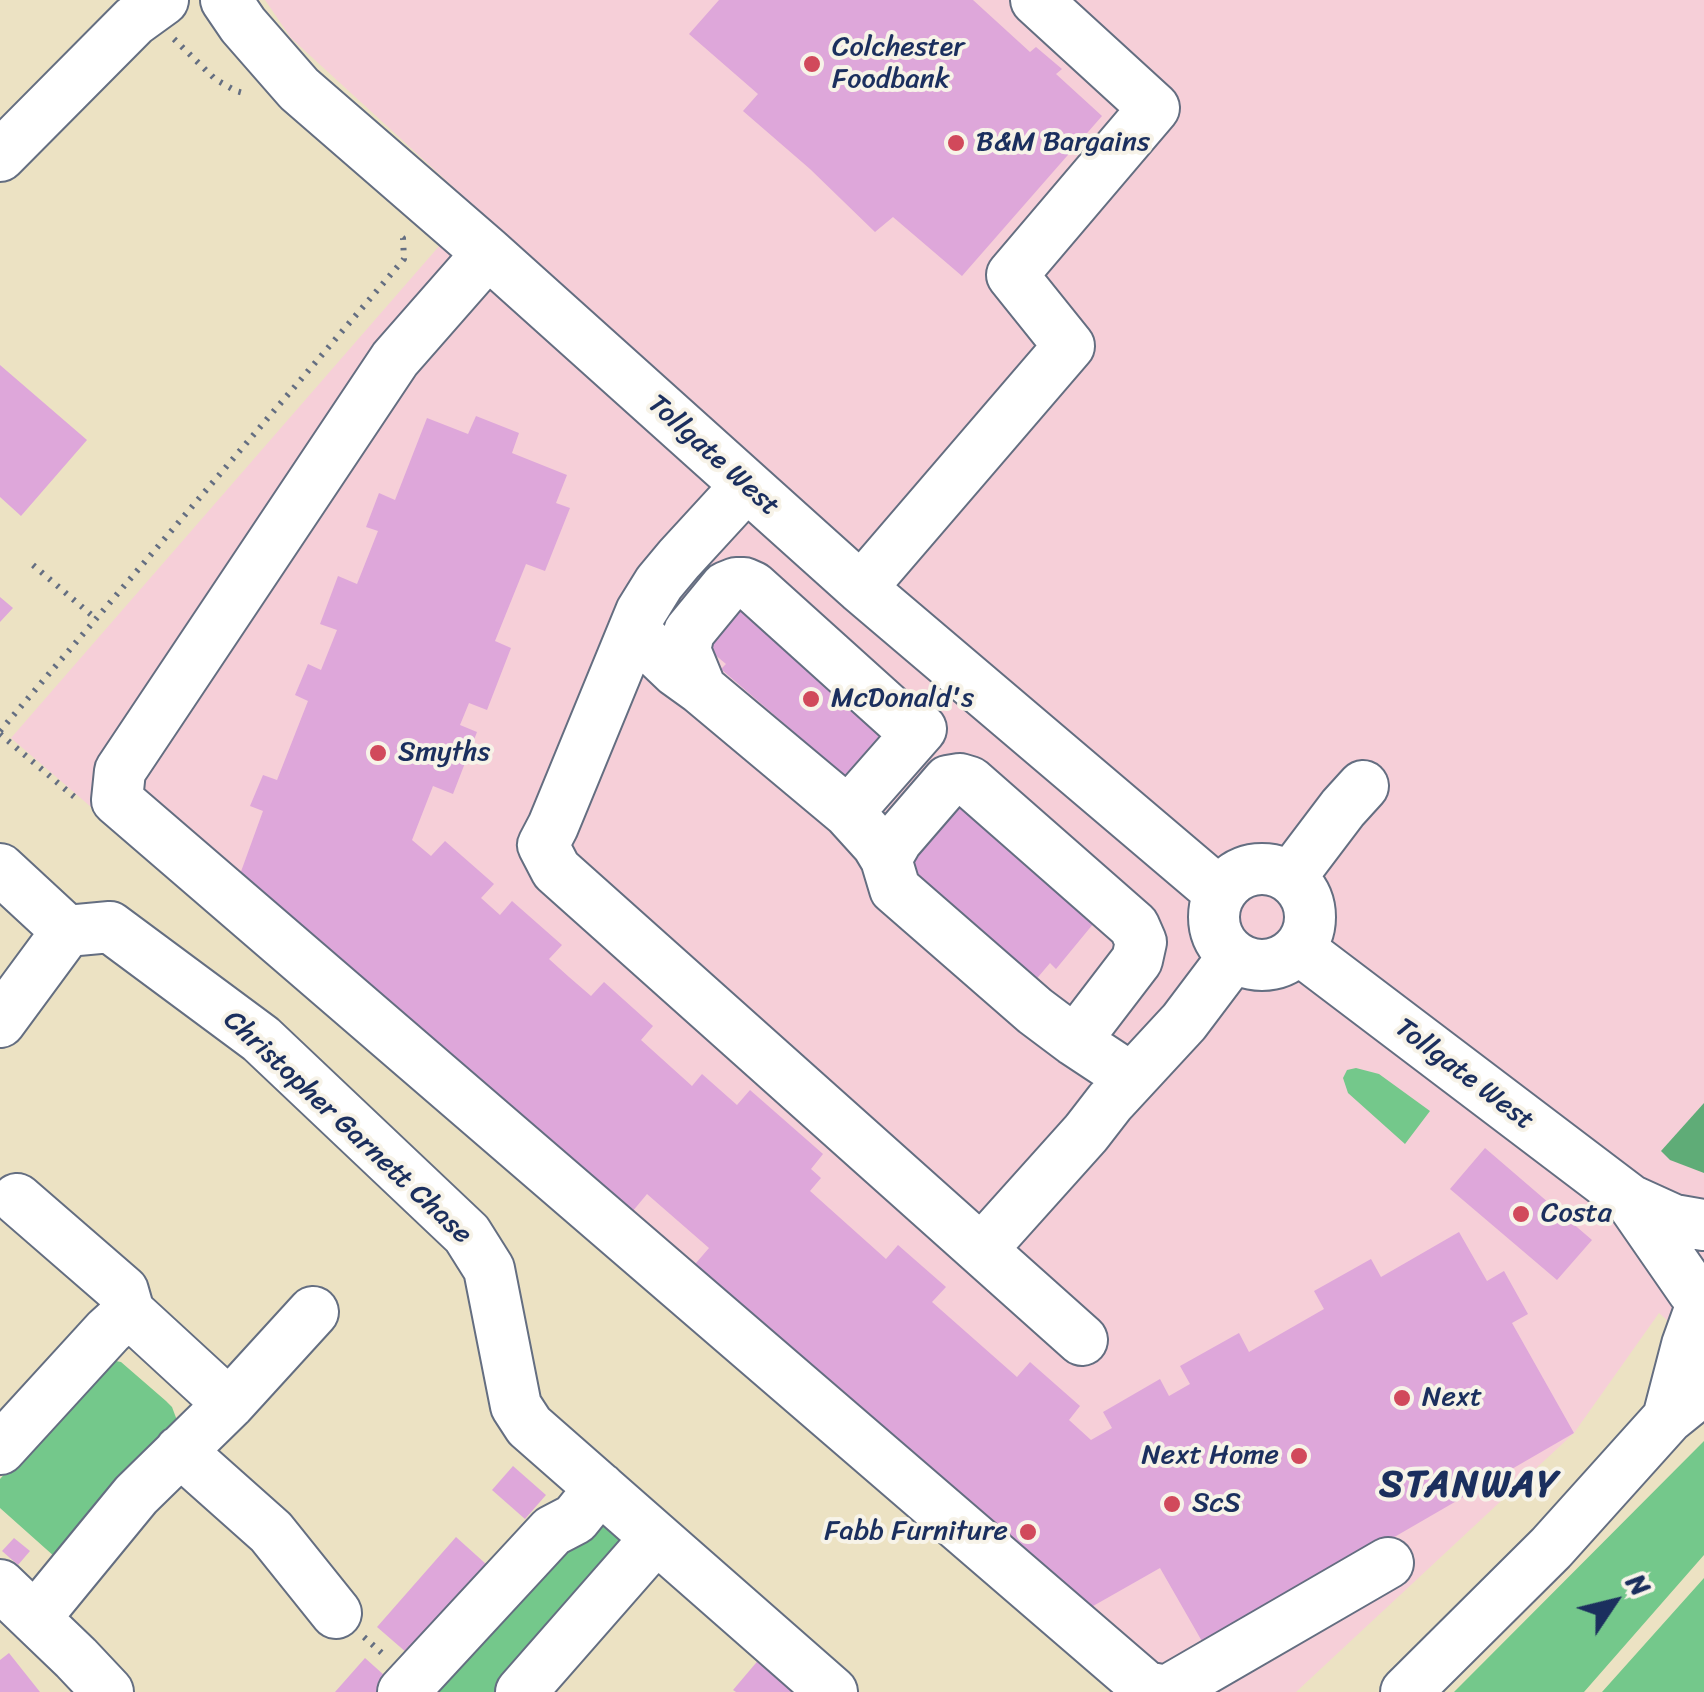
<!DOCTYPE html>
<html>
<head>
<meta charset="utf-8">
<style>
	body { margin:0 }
	#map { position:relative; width:1704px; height:1692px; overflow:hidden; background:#ece2c3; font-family:Sriracha,sans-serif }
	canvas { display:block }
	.north { position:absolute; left:1564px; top:1552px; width:100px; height:100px; -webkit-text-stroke:8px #f7f3e8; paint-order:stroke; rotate:55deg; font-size:28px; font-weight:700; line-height:40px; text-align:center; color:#1b2f5e }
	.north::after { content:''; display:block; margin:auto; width:35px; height:45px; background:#1b2f5e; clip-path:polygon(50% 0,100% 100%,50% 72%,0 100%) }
</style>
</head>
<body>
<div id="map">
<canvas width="1704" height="1692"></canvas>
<div class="north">N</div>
</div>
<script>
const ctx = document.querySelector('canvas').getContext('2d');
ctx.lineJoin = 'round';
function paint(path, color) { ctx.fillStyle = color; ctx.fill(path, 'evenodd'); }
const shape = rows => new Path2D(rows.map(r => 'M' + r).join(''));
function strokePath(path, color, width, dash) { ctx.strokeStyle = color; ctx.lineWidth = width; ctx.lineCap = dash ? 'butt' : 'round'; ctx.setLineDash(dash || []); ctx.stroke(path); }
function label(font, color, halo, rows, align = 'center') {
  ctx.font = font + ' Sriracha,sans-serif'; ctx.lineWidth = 8; ctx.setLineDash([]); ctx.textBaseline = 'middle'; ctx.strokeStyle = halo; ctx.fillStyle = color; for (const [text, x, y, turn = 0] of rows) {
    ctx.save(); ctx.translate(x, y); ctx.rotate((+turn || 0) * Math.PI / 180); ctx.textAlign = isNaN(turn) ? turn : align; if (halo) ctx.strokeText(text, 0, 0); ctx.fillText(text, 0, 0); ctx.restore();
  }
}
paint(shape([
	[265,0,1704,0,1704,1353,1659,1313,1574,1433,1296,1692,1117,1692,11,738,474,206,291,38]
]), '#f6cfd8');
paint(shape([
	[1356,1068,1379,1074,1430,1111,1405,1144,1348,1093,1343,1078,1347,1070],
	[111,1360,121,1362,166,1401,172,1407,178,1423,55,1557,0,1508,0,1479,97,1369],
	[1704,1441,1704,1555,1584,1692,1454,1692],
	[599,1509,617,1524,624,1544,498,1692,417,1692],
	[1704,1578,1704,1692,1602,1692]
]), '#74c88b');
paint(shape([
	[1704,1103,1704,1173,1670,1160,1661,1151]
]), '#5fac77');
paint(shape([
	[719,0,973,0,1030,52,1036,47,1062,69,1056,74,1102,116,962,276,893,217,875,232,810,169,743,111,758,94,689,34],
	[0,365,87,440,21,516,0,497],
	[476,416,519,433,512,453,567,475,556,503,570,508,545,571,526,564,495,641,511,648,487,710,469,703,460,725,477,732,453,794,433,786,412,840,431,856,445,841,494,884,481,898,500,915,512,901,562,945,549,959,569,977,591,996,604,982,653,1026,641,1040,692,1086,702,1074,737,1105,750,1090,823,1154,811,1169,821,1178,810,1191,886,1259,898,1245,946,1287,932,1302,1017,1377,1030,1362,1080,1406,1069,1420,1091,1440,1112,1428,1103,1412,1160,1379,1169,1396,1190,1384,1180,1366,1239,1333,1249,1352,1324,1309,1314,1291,1371,1259,1381,1277,1459,1232,1487,1281,1504,1271,1528,1314,1512,1323,1574,1433,1365,1554,1203,1643,1160,1568,1072,1618,690,1270,709,1248,647,1194,627,1218,239,877,263,811,250,806,263,775,277,780,308,701,295,695,308,664,321,670,337,630,320,624,338,576,357,584,378,531,366,527,379,493,395,500,427,418,468,434],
	[0,597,13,608,0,622],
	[748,601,899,730,865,768,858,762,846,777,721,669,726,664,707,648],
	[961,796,1103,912,1056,969,1050,963,1033,983,901,866],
	[1485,1148,1592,1240,1557,1280,1450,1189],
	[513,1466,546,1495,525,1519,492,1490],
	[456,1537,486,1564,407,1653,377,1627],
	[14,1538,30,1551,18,1565,2,1551],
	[9,1653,40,1692,0,1692,0,1660],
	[761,1657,802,1692,736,1692,733,1690],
	[365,1658,394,1684,387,1692,335,1692]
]), '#dea7da');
const minor = shape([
	[226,0,243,25,299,89,488,253,861,588,1220,893],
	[0,156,134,21,163,0],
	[488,253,395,359,120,771,117,800,1146,1687,1167,1691,1388,1563],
	[746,486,679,559,659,583,641,612,553,826,543,845,556,870,1082,1340],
	[861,588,1069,346,1012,275,1154,108,1036,0],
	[634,631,676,671,701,689,848,812,877,844,886,859,895,889,1035,1011,1075,1041,1131,1078],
	[701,689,685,650,689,632,726,587,736,583,744,583,753,587,916,734],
	[848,812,921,729],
	[886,859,897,840,948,781,960,779,970,782,1134,926,1141,942,1137,960,1075,1041],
	'1214 917a48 48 0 1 1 96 0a48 48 0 1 1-96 0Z',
	[0,869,67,931],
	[1290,878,1343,808,1363,786],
	[1299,949,1630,1200,1674,1220,1704,1225],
	[0,1022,67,931,110,927,261,1039,467,1234,489,1269,516,1406,529,1426,832,1692],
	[17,1199,123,1291,129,1312],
	[1630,1200,1693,1291],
	[981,1250,1086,1133,1110,1102,1184,1022,1233,957],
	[229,1404,313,1312],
	[1668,1418,1687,1345,1700,1309],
	[0,1449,108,1331,129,1312,229,1404,136,1495,35,1618],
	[180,1451,271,1532,336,1613],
	[0,1585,76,1658,108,1692],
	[403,1692,552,1531,575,1519,600,1488],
	[521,1692,656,1538],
	[1406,1692,1551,1548,1668,1418,1704,1389]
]);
strokePath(minor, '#646e81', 54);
strokePath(shape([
	[174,39,215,79,236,91,247,94],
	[33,565,95,618],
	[0,731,404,259,403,238,398,234],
	[0,734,78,800],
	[364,1637,384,1655]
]), '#646e81', 6, [2.5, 8]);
strokePath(minor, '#fff', 50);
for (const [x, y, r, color] of [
	[812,64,10,"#d1495b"],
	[956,143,10,"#d1495b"],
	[811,699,10,"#d1495b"],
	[378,753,10,"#d1495b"],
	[1521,1214,10,"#d1495b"],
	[1402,1398,10,"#d1495b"],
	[1299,1456,10,"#d1495b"],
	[1172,1504,10,"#d1495b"],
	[1028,1532,10,"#d1495b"]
]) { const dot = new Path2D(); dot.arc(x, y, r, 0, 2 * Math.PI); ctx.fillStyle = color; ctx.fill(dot); strokePath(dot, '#f7f3e8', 4); }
label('28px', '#1b2f5e', '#f7f3e8', [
	["Colchester",832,48],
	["Foodbank",832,80],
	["B&M Bargains",976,143],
	["McDonald's",831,699],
	["Smyths",398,753],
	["Costa",1541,1214],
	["Next",1422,1398],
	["Next Home",1279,1456,"right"],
	["ScS",1192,1504],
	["Fabb Furniture",1008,1532,"right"]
], 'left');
label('28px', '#1b2f5e', '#f7f3e8', [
	["Tollgate West",713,456,42],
	["Tollgate West",1464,1075,37],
	["Christopher Garnett Chase",347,1128,43]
]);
ctx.letterSpacing = '2.5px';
label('bold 38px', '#1b2f5e', '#f7f3e8', [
	["STANWAY",1470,1486]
]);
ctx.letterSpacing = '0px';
</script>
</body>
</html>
